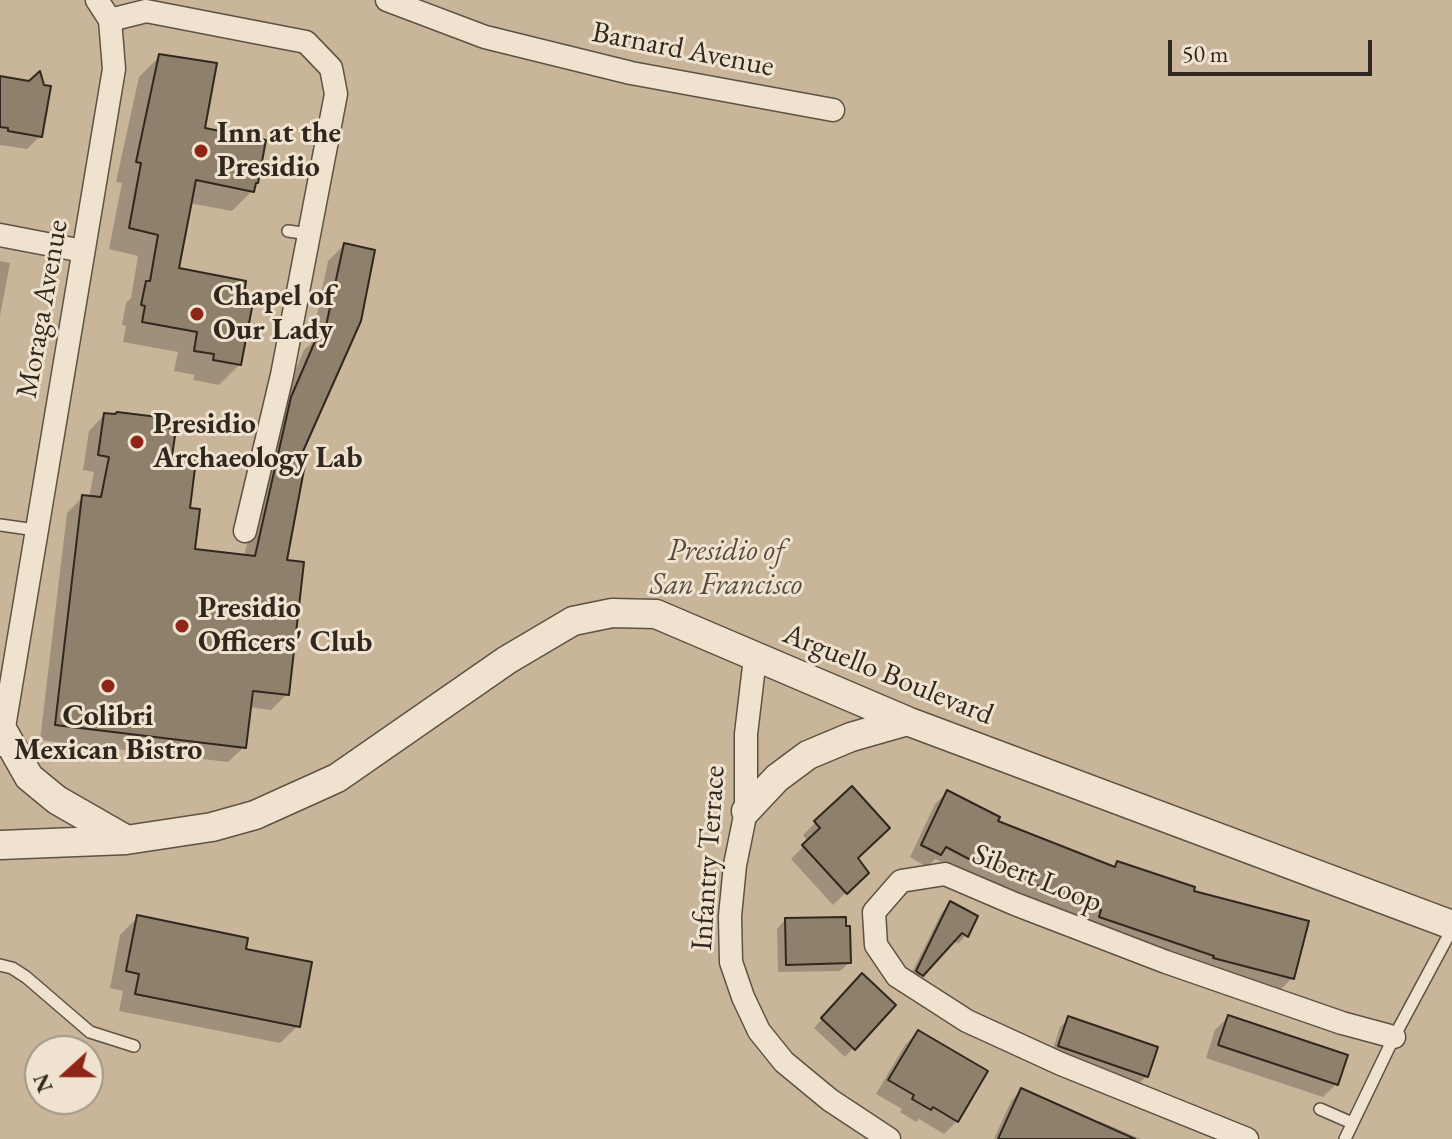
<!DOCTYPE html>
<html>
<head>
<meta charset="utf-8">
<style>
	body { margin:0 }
	#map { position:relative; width:1452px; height:1139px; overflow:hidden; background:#e7d2b3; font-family:"EB Garamond",serif }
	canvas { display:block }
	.north { position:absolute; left:24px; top:1035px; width:80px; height:80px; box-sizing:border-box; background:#efe2ce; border:2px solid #a39788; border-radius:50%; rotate:249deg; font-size:22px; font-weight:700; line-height:32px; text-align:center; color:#30271e }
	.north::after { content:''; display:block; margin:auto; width:28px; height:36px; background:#8f2418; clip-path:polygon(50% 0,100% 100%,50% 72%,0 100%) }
	.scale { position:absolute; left:1168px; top:40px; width:204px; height:36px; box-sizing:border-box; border:4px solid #30271e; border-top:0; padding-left:10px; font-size:24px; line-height:28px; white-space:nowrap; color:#30271e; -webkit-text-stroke:6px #efe2ce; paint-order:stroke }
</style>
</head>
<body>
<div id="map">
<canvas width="1452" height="1139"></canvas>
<div class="north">N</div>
<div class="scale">50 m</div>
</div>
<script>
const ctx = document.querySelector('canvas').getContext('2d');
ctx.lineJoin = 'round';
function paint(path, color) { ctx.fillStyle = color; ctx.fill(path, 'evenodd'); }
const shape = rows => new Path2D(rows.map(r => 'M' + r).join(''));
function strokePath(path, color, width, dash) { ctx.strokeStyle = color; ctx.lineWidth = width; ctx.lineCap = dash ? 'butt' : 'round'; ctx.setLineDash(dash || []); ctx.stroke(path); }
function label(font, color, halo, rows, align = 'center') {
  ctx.font = font + ' "EB Garamond",serif'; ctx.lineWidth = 6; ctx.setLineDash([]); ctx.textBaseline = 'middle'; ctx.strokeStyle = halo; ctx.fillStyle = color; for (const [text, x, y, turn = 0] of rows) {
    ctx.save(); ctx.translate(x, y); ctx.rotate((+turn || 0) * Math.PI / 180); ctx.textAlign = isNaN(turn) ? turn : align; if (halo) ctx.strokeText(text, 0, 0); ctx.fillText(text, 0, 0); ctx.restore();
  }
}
paint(shape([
	[0,0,1452,0,1452,1139,0,1139],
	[40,1051,88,1051,88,1099,40,1099]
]), '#c8b59a');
paint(shape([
	[160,56,203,129,253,186,252,191,232,211,189,203,177,269,240,364,219,385,193,380,195,375,174,371,178,352,123,342,126,326,122,325,126,303,131,298,138,256,109,249,122,183,116,182,139,77],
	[0,79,40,136,27,149,0,145],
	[344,245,298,459,284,561,287,694,271,710,249,707,244,747,228,762,40,740,67,513,83,497,89,498,94,472,83,470,89,431,104,415,156,428,170,458,187,510,193,550,244,557,276,415,304,350,311,344,328,261],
	[0,261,10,263,0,316],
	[947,792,995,822,1112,868,1117,864,1191,893,1292,978,1280,990,1202,970,935,859,927,867,910,857,935,804],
	[816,822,856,858,866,873,833,905,791,859,808,842,803,835],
	[950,904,966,935,958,944,953,940,913,983,908,980,942,912],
	[138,917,244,950,298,1026,280,1043,119,1011,123,991,110,988,120,935],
	[785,920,849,963,840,971,778,972,777,929],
	[854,984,853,1048,845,1057,814,1028],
	[1228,1017,1336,1084,1323,1097,1206,1058,1215,1030],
	[1069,1018,1147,1076,1138,1084,1051,1055,1060,1027],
	[918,1032,957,1121,944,1134,919,1119,916,1122,900,1112,902,1109,876,1094,905,1045],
	[1021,1090,1096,1124,1099,1121,1141,1139,994,1139,1011,1101]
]), '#0003');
const building = shape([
	[159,54,217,63,205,128,266,140,258,183,256,183,254,192,196,180,179,268,246,281,244,295,254,297,241,365,213,360,214,354,194,351,197,332,142,322,145,306,141,305,146,281,150,281,158,235,129,228,141,163,136,162,159,54],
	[40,71,44,85,51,86,42,137,8,131,8,128,0,127,0,76,29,81,40,71],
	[344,243,375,250,361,321,300,458,306,459,287,560,304,562,289,695,253,691,246,748,55,725,82,495,101,497,109,457,98,455,104,413,115,414,117,412,158,417,158,427,176,429,172,456,196,460,190,508,200,509,195,549,255,556,291,397,319,332,324,335,344,243],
	[852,786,890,828,858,858,869,873,847,894,802,845,820,828,814,821,852,786],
	[947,790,1000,817,998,821,1115,867,1117,861,1195,887,1194,891,1309,921,1294,979,1213,958,1214,956,1099,917,1101,910,969,859,946,847,941,855,921,845,947,790],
	[950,901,978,916,968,937,962,933,923,976,916,971,950,901],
	[137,915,248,938,246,949,312,962,300,1027,135,994,139,974,126,971,137,915],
	[846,917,846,926,850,926,851,963,786,965,785,918,846,917],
	[862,973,896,1005,855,1050,821,1018,862,973],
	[1228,1015,1348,1055,1338,1085,1218,1045,1228,1015],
	[1068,1016,1158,1047,1148,1077,1058,1046,1068,1016],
	[918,1030,988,1071,958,1122,933,1107,931,1110,912,1099,914,1095,888,1080,918,1030],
	[1021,1088,1135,1139,998,1139,1021,1088]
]);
paint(building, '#8f806b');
strokePath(building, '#30271e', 2);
const service = shape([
	[288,231,309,234],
	[0,525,36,530],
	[0,965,12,968,26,977,90,1032,134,1046],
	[1320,1109,1352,1123],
	[1345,1139,1394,1037,1452,929]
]);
const minor = shape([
	[387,0,485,37,631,73,833,110],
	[110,20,146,11,306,42,331,68,336,94,282,375,245,531],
	[0,235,83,251],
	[755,658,746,734,746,811,735,865,730,916,731,962,743,997,759,1031,784,1062,830,1100,889,1139],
	[1,745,114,69,110,20,97,0],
	[1247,1139,1061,1064,967,1021,897,976,876,945,874,912,901,881,945,874,1015,904,1166,962,1342,1023,1394,1037]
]);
const tertiary = shape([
	[3,731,29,777,57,800,125,839],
	[746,811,777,778,808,755,851,737,907,721],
	[0,845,126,840,212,827,255,815,337,778,507,660,573,621,612,613,656,614,907,721,1452,925]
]);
strokePath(service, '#5e5243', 14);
strokePath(minor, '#5e5243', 25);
strokePath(tertiary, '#5e5243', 31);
strokePath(service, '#efe2ce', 11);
strokePath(minor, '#efe2ce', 22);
strokePath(tertiary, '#efe2ce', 28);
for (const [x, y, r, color] of [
	[201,151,8,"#8f2418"],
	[197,314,8,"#8f2418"],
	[137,442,8,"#8f2418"],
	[182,626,8,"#8f2418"],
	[108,686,8,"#8f2418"]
]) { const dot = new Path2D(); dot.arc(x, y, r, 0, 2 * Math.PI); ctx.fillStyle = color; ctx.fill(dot); strokePath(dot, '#efe2ce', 3); }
label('30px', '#30271e', '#efe2ce', [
	["Barnard Avenue",683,50,11],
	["Moraga Avenue",43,309,-80],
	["Arguello Boulevard",888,675,22],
	["Infantry Terrace",709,858,-86],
	["Sibert Loop",1037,879,22]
]);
label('bold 30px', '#30271e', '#efe2ce', [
	["Inn at the",217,134],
	["Presidio",217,168],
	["Chapel of",213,297],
	["Our Lady",213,331],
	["Presidio",153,425],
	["Archaeology Lab",153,459],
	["Presidio",198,609],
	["Officers' Club",198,643],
	["Colibri",108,717,"center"],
	["Mexican Bistro",108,751,"center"]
], 'left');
label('italic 30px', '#564a3d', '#efe2ce', [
	["Presidio of",726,552],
	["San Francisco",726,586]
]);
</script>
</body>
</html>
